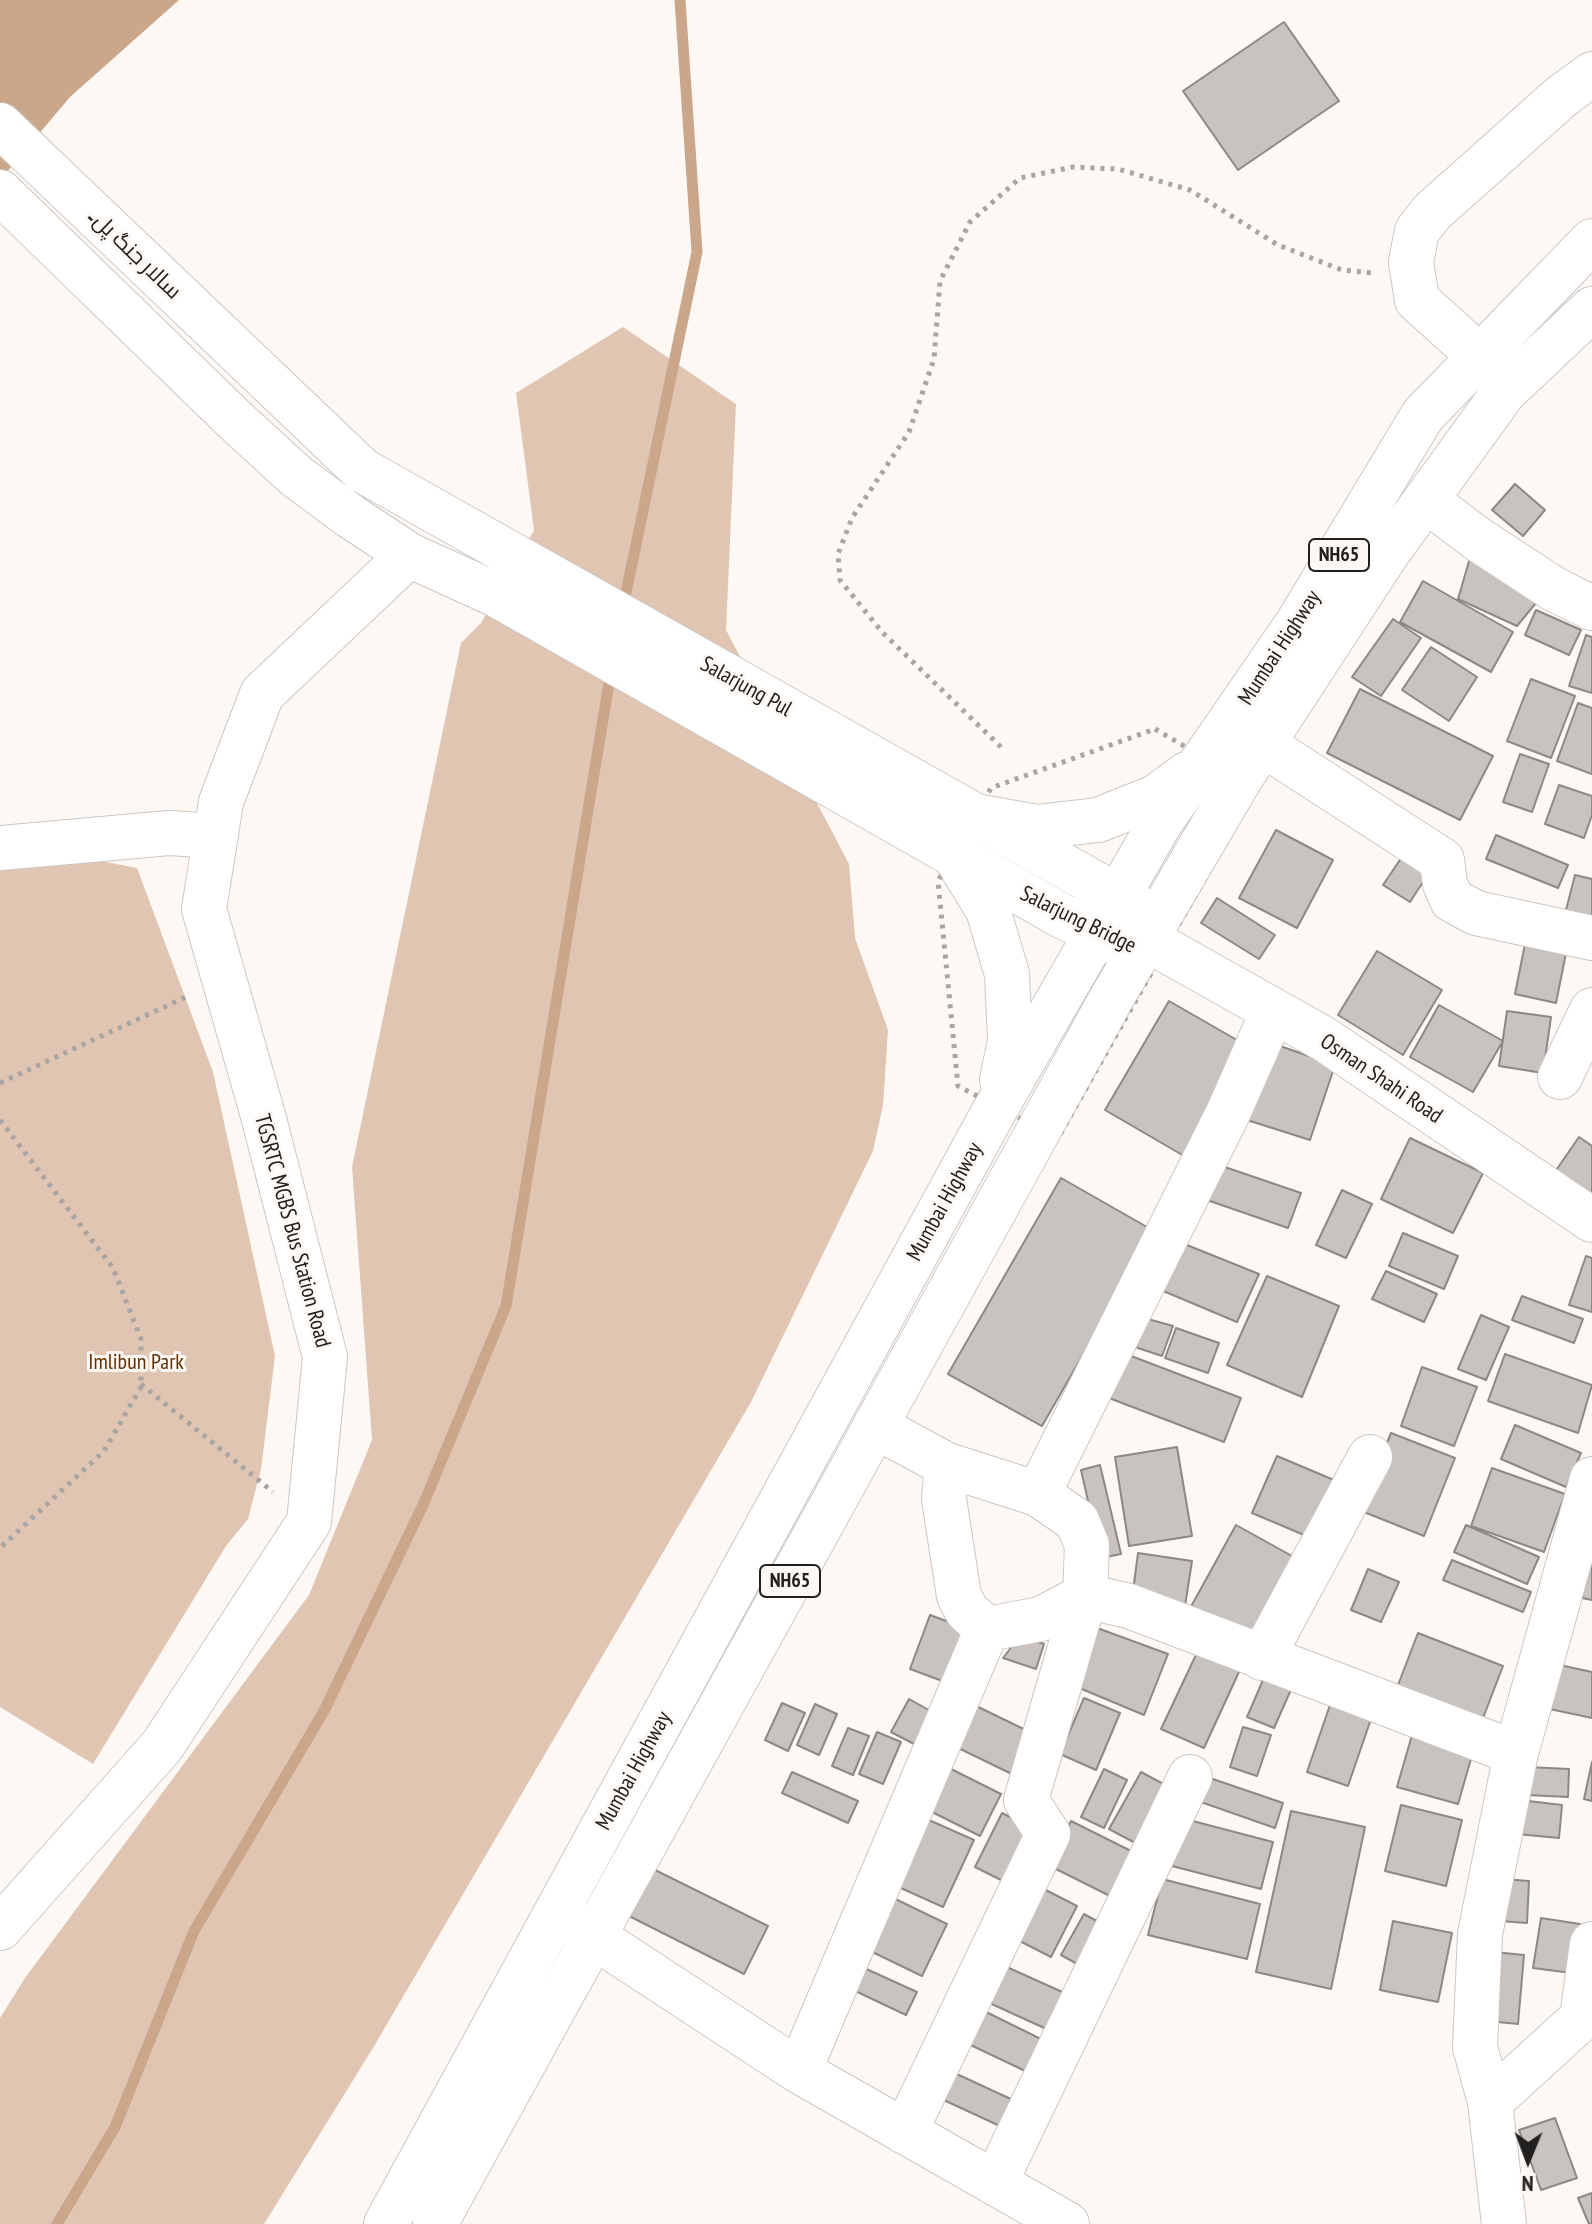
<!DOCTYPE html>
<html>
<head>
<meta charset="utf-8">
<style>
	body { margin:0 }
	#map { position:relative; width:1592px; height:2224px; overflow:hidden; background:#fdf8f4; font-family:"PT Sans Narrow",sans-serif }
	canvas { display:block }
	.north { position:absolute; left:1488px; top:2120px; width:80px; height:80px; -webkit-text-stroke:6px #fdf8f4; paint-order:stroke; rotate:181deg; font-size:22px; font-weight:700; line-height:32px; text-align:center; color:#22201f }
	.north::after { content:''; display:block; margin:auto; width:28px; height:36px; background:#22201f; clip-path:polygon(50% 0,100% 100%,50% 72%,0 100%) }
</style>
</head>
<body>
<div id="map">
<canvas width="1592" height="2224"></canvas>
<div class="north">N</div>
</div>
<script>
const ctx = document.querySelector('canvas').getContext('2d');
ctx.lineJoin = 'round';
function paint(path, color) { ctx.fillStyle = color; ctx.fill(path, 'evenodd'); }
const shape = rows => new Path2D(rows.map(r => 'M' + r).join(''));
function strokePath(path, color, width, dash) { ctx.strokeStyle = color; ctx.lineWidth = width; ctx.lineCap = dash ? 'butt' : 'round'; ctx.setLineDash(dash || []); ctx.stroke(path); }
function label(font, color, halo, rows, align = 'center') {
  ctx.font = font + ' "PT Sans Narrow",Cairo,sans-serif'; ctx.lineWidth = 6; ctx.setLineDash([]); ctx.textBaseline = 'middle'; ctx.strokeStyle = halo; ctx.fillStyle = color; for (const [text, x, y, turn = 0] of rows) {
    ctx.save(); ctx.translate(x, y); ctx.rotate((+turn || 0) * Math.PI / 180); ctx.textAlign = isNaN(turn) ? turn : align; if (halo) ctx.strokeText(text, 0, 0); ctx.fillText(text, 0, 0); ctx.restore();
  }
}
paint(shape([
	[623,327,736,404,726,630,849,864,855,938,888,1030,883,1105,873,1151,751,1402,373,2048,264,2224,0,2224,0,2018,25,1978,309,1595,372,1440,352,1167,461,643,481,623,534,530,516,393],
	[39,849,137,868,213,1072,275,1356,261,1469,248,1519,226,1546,93,1764,0,1707,0,853]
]), '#dfc5b2');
paint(shape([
	[0,0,179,0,70,97,0,180]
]), '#caa68b');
strokePath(shape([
	[623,607,697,252,680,0],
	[57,2224,115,2127,194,1931,324,1711,423,1505,506,1306,611,671]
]), '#caa68b', 11);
const building = shape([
	[1284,22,1339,101,1238,170,1183,91,1284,22],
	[1515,484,1545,510,1523,536,1492,510,1515,484],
	[1472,551,1540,598,1517,626,1458,599,1472,551],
	[1423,581,1513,632,1491,672,1400,622,1423,581],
	[1536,610,1581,630,1569,655,1525,635,1536,610],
	[1393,619,1421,638,1381,696,1352,677,1393,619],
	[1586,635,1592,637,1592,693,1569,686,1586,635],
	[1431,647,1477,677,1449,721,1402,690,1431,647],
	[1531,679,1575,696,1551,758,1507,741,1531,679],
	[1360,689,1493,756,1460,820,1327,753,1360,689],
	[1578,703,1592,708,1592,774,1557,761,1578,703],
	[1520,754,1549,764,1532,812,1503,802,1520,754],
	[1559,785,1592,796,1592,815,1584,838,1545,824,1559,785],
	[1276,830,1333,860,1297,928,1239,898,1276,830],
	[1496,835,1568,865,1558,888,1486,859,1496,835],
	[1408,848,1434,865,1410,902,1383,885,1408,848],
	[1575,875,1592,879,1592,920,1565,914,1575,875],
	[1217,898,1275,935,1259,959,1201,923,1217,898],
	[1526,939,1567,948,1556,1003,1515,994,1526,939],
	[1377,951,1442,990,1403,1055,1338,1015,1377,951],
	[1169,1001,1249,1047,1184,1156,1105,1110,1169,1001],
	[1439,1005,1503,1041,1473,1092,1410,1057,1439,1005],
	[1507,1011,1551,1017,1543,1073,1499,1066,1507,1011],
	[1274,1044,1335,1065,1310,1140,1247,1120,1274,1044],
	[1579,1137,1592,1146,1592,1193,1585,1203,1550,1179,1579,1137],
	[1410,1138,1483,1173,1453,1233,1381,1199,1410,1138],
	[1216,1164,1301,1193,1288,1228,1204,1199,1216,1164],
	[1061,1178,1154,1231,1042,1426,948,1374,1061,1178],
	[1342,1190,1372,1204,1346,1258,1316,1245,1342,1190],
	[1403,1233,1458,1256,1444,1289,1389,1266,1403,1233],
	[1172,1239,1259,1274,1237,1322,1149,1285,1172,1239],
	[1586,1256,1592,1258,1592,1312,1569,1305,1586,1256],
	[1386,1271,1437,1294,1424,1322,1372,1299,1386,1271],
	[1267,1276,1339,1306,1302,1397,1227,1365,1267,1276],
	[1522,1296,1583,1319,1574,1343,1512,1320,1522,1296],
	[1481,1315,1509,1327,1486,1380,1458,1369,1481,1315],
	[1137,1316,1173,1326,1162,1356,1126,1344,1137,1316],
	[1176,1328,1219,1343,1208,1373,1165,1358,1176,1328],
	[1126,1354,1241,1398,1224,1442,1109,1398,1126,1354],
	[1505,1354,1592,1385,1578,1433,1488,1401,1505,1354],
	[1422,1367,1477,1387,1454,1446,1401,1426,1422,1367],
	[1515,1425,1581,1453,1566,1487,1501,1459,1515,1425],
	[1391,1433,1455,1458,1424,1536,1359,1510,1391,1433],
	[1177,1447,1192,1536,1129,1546,1115,1457,1177,1447],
	[1277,1456,1341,1483,1316,1540,1252,1513,1277,1456],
	[1100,1465,1121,1554,1101,1558,1081,1470,1100,1465],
	[1492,1468,1565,1494,1544,1552,1471,1526,1492,1468],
	[1236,1525,1301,1561,1253,1648,1188,1612,1236,1525],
	[1466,1525,1539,1557,1527,1584,1454,1552,1466,1525],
	[1138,1553,1192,1561,1185,1606,1132,1599,1138,1553],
	[1592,1556,1592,1600,1582,1598,1592,1556],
	[1452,1560,1531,1592,1523,1612,1443,1580,1452,1560],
	[1368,1569,1399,1582,1381,1622,1351,1610,1368,1569],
	[930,1615,965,1628,945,1682,910,1669,930,1615],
	[1089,1625,1168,1654,1144,1715,1065,1682,1089,1625],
	[1418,1633,1503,1666,1478,1731,1393,1698,1418,1633],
	[1020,1636,1044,1644,1036,1669,1003,1658,1020,1636],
	[1202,1642,1244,1661,1204,1748,1161,1729,1202,1642],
	[1555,1664,1592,1672,1592,1718,1545,1708,1555,1664],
	[1266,1673,1293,1685,1274,1728,1247,1717,1266,1673],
	[1084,1698,1120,1713,1096,1770,1060,1754,1084,1698],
	[909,1699,936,1714,918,1746,891,1732,909,1699],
	[968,1702,1038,1736,1018,1777,948,1743,968,1702],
	[782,1703,805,1713,788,1751,765,1740,782,1703],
	[815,1704,837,1714,819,1755,797,1745,815,1704],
	[1330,1705,1371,1719,1348,1786,1307,1772,1330,1705],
	[1243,1727,1271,1735,1257,1776,1230,1767,1243,1727],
	[848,1728,869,1736,853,1775,832,1766,848,1728],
	[877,1732,901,1742,883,1784,859,1774,877,1732],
	[1412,1735,1473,1752,1458,1804,1397,1787,1412,1735],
	[1592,1762,1592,1801,1584,1799,1592,1762],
	[945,1766,1001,1794,980,1836,924,1808,945,1766],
	[1528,1767,1569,1769,1568,1797,1527,1795,1528,1767],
	[1104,1769,1127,1780,1104,1828,1081,1817,1104,1769],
	[792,1772,858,1801,848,1823,782,1793,792,1772],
	[1141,1772,1171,1788,1139,1845,1109,1829,1141,1772],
	[1207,1777,1283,1803,1275,1828,1198,1801,1207,1777],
	[1520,1800,1562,1805,1559,1838,1517,1834,1520,1800],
	[1401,1805,1462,1820,1446,1886,1385,1871,1401,1805],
	[1291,1811,1365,1827,1331,1989,1256,1972,1291,1811],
	[913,1813,974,1840,943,1907,883,1880,913,1813],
	[1002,1813,1039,1831,1013,1886,975,1867,1002,1813],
	[1185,1819,1273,1842,1261,1889,1172,1866,1185,1819],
	[1071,1821,1145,1858,1122,1902,1048,1865,1071,1821],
	[653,1869,768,1926,744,1974,629,1916,653,1869],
	[1162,1879,1260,1904,1247,1959,1148,1935,1162,1879],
	[1503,1879,1529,1881,1527,1923,1500,1921,1503,1879],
	[1036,1885,1077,1906,1051,1957,1010,1936,1036,1885],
	[885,1894,947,1924,922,1976,860,1946,885,1894],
	[1084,1914,1113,1930,1090,1971,1061,1955,1084,1914],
	[1541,1918,1580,1924,1572,1973,1533,1968,1541,1918],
	[1393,1921,1452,1933,1438,2002,1380,1990,1393,1921],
	[1494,1952,1524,1955,1518,2024,1487,2021,1494,1952],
	[989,1959,1069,1995,1053,2032,972,1995,989,1959],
	[862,1967,917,1992,906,2015,851,1989,862,1967],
	[976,2007,1053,2045,1038,2077,960,2040,976,2007],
	[948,2070,1026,2106,1013,2132,935,2096,948,2070],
	[1555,2118,1577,2178,1541,2190,1519,2130,1555,2118],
	[1592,2193,1592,2224,1589,2224,1578,2198,1592,2193]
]);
paint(building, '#c8c3bf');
strokePath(building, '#8d8885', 2);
const minor = shape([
	[1478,355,1417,300,1411,262,1417,231,1432,212,1562,96,1592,74],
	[1426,500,1479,540,1554,589,1592,608],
	[1264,745,1442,860,1445,884,1452,900,1476,913,1592,938],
	[0,848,169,833,216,836],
	[1164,949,1324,1039,1592,1220],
	[1560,1077,1592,1010],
	[875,1426,947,1465,1038,1494,1077,1521,1087,1545,1085,1596,1041,1619,987,1629],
	[1038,1494,1229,1111,1273,1011],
	[1262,1658,1370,1457],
	[564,1917,799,2071,1067,2224],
	[0,1928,162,1746,309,1522,325,1357,264,1119,204,909,221,802,262,694,409,555],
	[1582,2018,1592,1944],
	[799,2071,987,1629,967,1611,959,1596,944,1499,947,1465],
	[1490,2102,1582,2018,1592,2015],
	[905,2132,1048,1834,1026,1800,1085,1596,1129,1606,1516,1753],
	[995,2183,1190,1777],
	[1504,2224,1490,2102,1475,2047,1480,1934,1516,1753,1592,1479]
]);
const major = shape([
	[0,125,362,470,1151,915],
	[0,192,236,421,296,476,350,516,409,555,497,595,1062,916,1130,950]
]);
const highway = shape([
	[975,816,1036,827,1098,820,1156,797,1187,774],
	[953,853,988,910,1007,974,1010,1041,1002,1080],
	[386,2224,997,1106,1160,823,1297,624,1423,415,1592,241],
	[435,2224,1110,1001,1240,779,1388,552,1504,392,1592,309]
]);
strokePath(minor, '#cdc7c4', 46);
strokePath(major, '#cdc7c4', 46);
strokePath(highway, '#cdc7c4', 46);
strokePath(shape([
	[1155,729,1256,788,1058,1138,958,1086,938,881,991,788,1155,729],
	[1001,747,882,632,840,580,838,554,852,518,909,432,934,359,940,281,970,222,1020,178,1073,167,1118,169,1190,190,1278,245,1342,270,1373,273],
	[0,1083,188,996],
	[0,1120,113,1268,141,1339,141,1387,104,1451,0,1548],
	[141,1384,273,1492]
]), '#a9a5a2', 5, [4, 6]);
strokePath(minor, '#fff', 44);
strokePath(major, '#fff', 44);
strokePath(highway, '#fff', 44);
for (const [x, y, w] of [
	[1339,555,60],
	[790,1581,60]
]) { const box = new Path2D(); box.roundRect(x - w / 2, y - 16, w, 32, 6); ctx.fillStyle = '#fdf8f4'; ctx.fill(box); strokePath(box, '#22201f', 2); }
label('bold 20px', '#22201f', null, [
	["NH65",1339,555],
	["NH65",790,1581]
]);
label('22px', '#22201f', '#fdf8f4', [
	["سالار جنگ پل۔",134,254,44],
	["Mumbai Highway",1280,648,-57],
	["Salarjung Pul",746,687,29],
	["Salarjung Bridge",1078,920,26],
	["Osman Shahi Road",1381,1079,34],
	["Mumbai Highway",945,1202,-61],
	["TGSRTC MGBS Bus Station Road",292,1231,75],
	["Mumbai Highway",634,1771,-61]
]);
label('22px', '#623204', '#fdf8f4', [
	["Imlibun Park",136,1363]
]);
</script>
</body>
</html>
